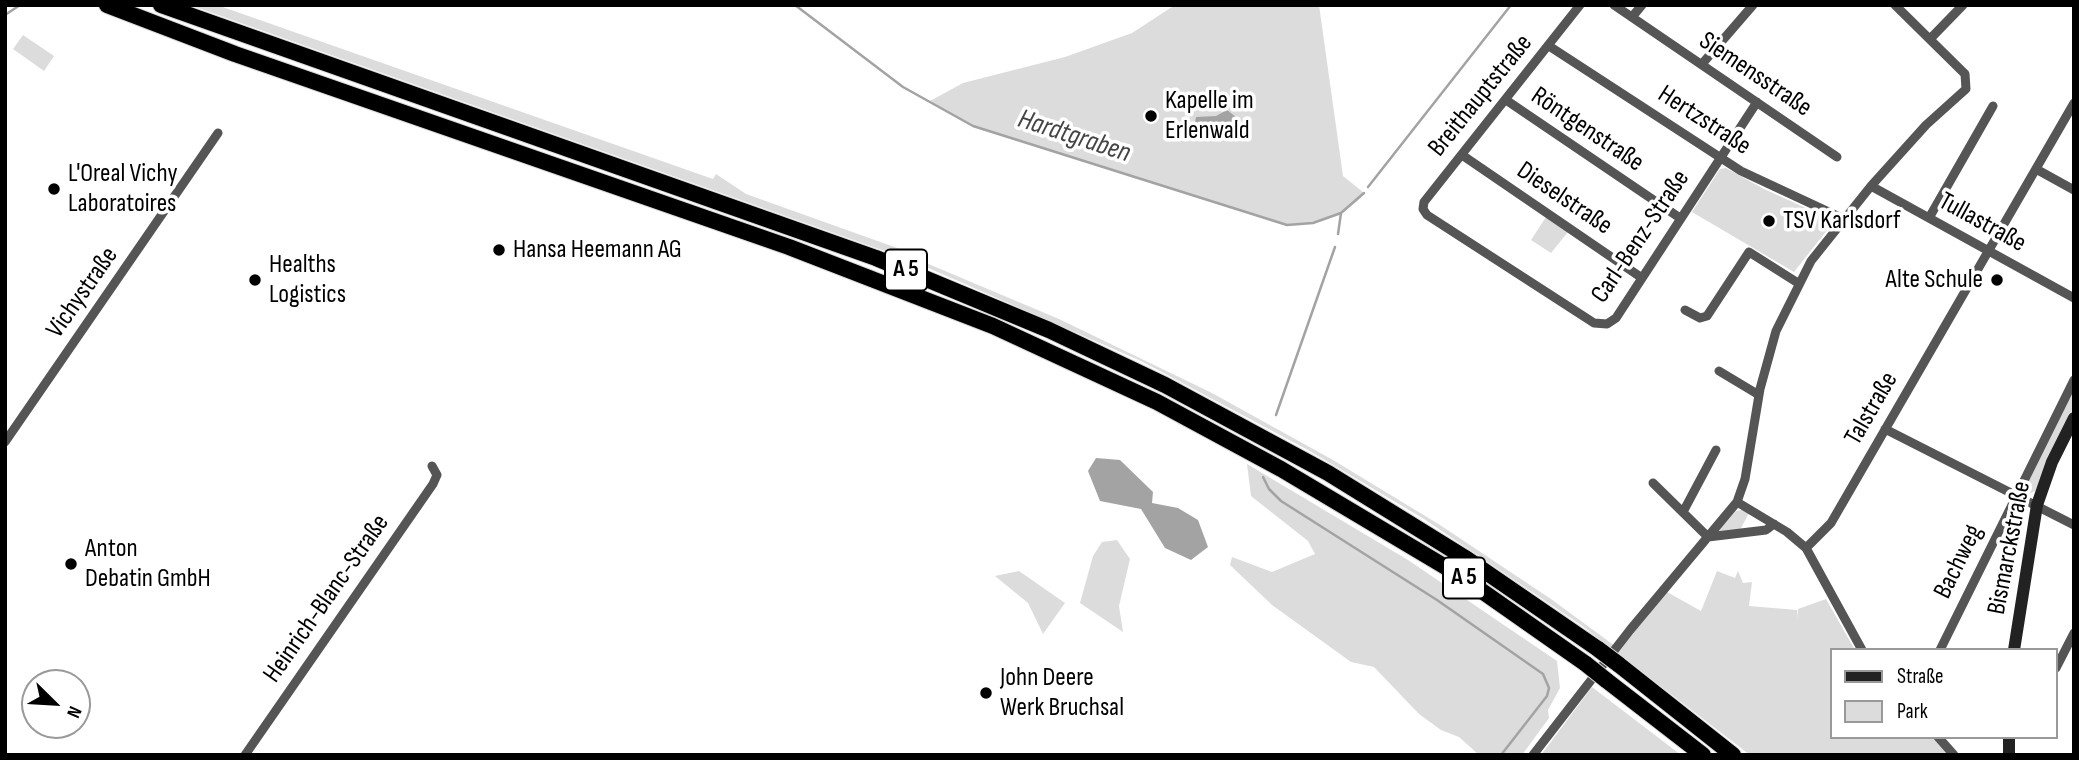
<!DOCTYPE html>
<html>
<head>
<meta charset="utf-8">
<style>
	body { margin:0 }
	#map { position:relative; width:2079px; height:760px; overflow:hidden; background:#fff; font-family:"Sofia Sans Condensed",sans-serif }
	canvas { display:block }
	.frame { position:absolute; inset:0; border:7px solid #000; pointer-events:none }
	.legend { position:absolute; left:1830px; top:648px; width:228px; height:91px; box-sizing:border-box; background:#fff; border:2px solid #999; margin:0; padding:9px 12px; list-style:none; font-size:21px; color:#000 }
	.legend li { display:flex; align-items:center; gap:14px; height:35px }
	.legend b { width:35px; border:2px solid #999 }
	.north { position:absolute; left:21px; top:669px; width:70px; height:70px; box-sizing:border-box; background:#fff; border:2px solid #999; border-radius:50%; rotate:114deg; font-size:19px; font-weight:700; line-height:28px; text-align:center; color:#000 }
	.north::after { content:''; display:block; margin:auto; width:24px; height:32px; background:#000; clip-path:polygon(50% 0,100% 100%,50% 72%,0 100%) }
</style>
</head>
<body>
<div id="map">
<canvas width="2079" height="760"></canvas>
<div class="frame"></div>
<ul class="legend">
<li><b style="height:9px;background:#222"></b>Straße</li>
<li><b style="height:19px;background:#dcdcdc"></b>Park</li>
</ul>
<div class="north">N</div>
</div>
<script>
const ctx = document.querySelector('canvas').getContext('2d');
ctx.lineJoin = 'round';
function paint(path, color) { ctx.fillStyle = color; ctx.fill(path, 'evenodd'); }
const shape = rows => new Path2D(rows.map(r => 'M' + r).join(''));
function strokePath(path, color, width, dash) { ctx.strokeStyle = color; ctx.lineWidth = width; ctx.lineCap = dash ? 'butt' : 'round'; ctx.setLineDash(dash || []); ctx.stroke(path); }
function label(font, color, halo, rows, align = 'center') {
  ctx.font = font + ' "Sofia Sans Condensed",sans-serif'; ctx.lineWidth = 7; ctx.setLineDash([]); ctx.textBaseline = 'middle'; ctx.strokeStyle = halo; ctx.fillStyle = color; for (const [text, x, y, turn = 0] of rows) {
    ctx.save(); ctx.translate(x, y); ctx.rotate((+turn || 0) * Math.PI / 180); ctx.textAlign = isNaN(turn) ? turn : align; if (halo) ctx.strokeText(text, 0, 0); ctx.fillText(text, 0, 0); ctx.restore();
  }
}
paint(shape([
	[190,5,217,5,713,179,716,174,746,194,900,249,900,252,1059,319,1212,393,1333,460,1440,525,1551,599,1619,649,1667,592,1701,611,1717,571,1735,578,1738,571,1743,583,1752,582,1749,606,1797,610,1797,619,1798,609,1826,599,1855,650,1832,650,1832,737,1938,737,1954,755,1750,755,1581,625,1424,519,1308,450,1141,361,910,260],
	[1175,5,1319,5,1343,176,1364,193,1357,201,1341,213,1313,223,1287,225,973,126,930,101,963,83,1065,57,1132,33],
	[23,35,54,56,44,71,13,49],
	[1726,168,1764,189,1830,219,1832,224,1794,272,1692,212,1720,169],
	[1546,217,1568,232,1551,253,1531,240],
	[2074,385,2074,406,2035,491,2027,495,2022,492],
	[1247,464,1408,560,1557,661,1560,688,1548,710,1549,718,1522,755,1479,755,1459,737,1441,730,1419,714,1374,667,1351,662,1272,605,1230,565,1232,557,1272,572,1315,554,1308,541,1251,496],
	[1742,510,1749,513,1740,530,1717,533,1736,511],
	[1117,540,1130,559,1119,606,1123,632,1080,603,1093,556,1102,542],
	[1019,571,1065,603,1043,634,1028,603,995,576],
	[1592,687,1681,755,1541,755]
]), '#dcdcdc');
paint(shape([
	[1227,110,1236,117,1230,126,1218,127,1211,121,1198,126,1195,122,1196,117,1216,116],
	[1096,458,1120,460,1153,492,1152,503,1178,508,1198,520,1208,547,1191,560,1165,548,1141,509,1100,501,1088,471]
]), '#a3a3a3');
strokePath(shape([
	[795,5,903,87,973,126,1287,225,1313,223,1341,213,1364,193],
	[5,15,20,5],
	[1368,187,1511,5],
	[1338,234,1341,213],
	[1276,415,1335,247],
	[1263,477,1269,489,1281,501,1437,600,1543,674,1549,688,1547,696,1501,755],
	[2073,755,2074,750]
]), '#a3a3a3', 2.5);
const highway = shape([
	[107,5,235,54,789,247,993,326,1157,402,1281,469,1459,575,1586,664],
	[161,5,876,258,1049,330,1165,385,1328,473,1467,559,1598,649],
	[1618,664,1733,755],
	[1606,680,1703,755]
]);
strokePath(highway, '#dbdbdb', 18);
strokePath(shape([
	[1580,5,1424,202,1423,209,1427,215,1594,323,1607,324,1616,318,1757,102],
	[1614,5,1837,157],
	[1632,17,1642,5],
	[1930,39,1963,5],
	[1549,46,1741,171,1844,219],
	[1702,64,1753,5],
	[1506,100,1680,218],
	[1462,155,1642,278],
	[2036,169,2074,190],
	[1871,186,2074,298],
	[1929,218,1993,106],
	[1685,310,1700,318,1707,316,1749,252,1798,283],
	[1719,371,1759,395],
	[1885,429,2074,525],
	[5,442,218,133],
	[1653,483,1708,537],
	[1737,502,1787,532,1806,548,1862,650],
	[1683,512,1716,450],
	[1708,537,1766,530,1774,524],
	[1806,548,1831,523,2074,103],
	[1940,650,2074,380],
	[2056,668,2074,633],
	[1938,737,1954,755],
	[245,755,433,484,437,475,432,466],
	[1533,755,1630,630,1737,502,1745,479,1760,389,1776,331,1811,261,1871,186,1926,125,1966,89,1965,74,1895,5]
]), '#555', 9);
strokePath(shape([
	[2014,650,2037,505,2052,462,2074,418],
	[2009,737,2009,755]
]), '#222', 12);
strokePath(highway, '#000', 16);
const highwayBridge = shape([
	[1598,649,1618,664],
	[1586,664,1606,680]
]);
strokePath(highwayBridge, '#dbdbdb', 18, []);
strokePath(highwayBridge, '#000', 16);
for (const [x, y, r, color] of [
	[1151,116,7,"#000"],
	[54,189,7,"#000"],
	[1769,221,7,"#000"],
	[499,250,7,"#000"],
	[255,280,7,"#000"],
	[1997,280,7,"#000"],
	[71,564,7,"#000"],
	[986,693,7,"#000"]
]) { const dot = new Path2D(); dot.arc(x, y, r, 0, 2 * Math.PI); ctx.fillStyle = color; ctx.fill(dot); strokePath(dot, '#fff', 2.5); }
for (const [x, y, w] of [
	[906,270,42],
	[1464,578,42]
]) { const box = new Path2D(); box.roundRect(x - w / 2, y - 20.5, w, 41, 5); ctx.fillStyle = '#fff'; ctx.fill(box); strokePath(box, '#000', 2); }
label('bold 24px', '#000', null, [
	["A 5",906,270],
	["A 5",1464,578]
]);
label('26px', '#000', '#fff', [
	["Siemensstraße",1755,75,34],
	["Breithauptstraße",1481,96,-51],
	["Hertzstraße",1704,121,33],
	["Röntgenstraße",1587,130,34],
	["Dieselstraße",1564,199,34],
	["Tullastraße",1982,223,29],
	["Carl-Benz-Straße",1641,237,-56],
	["Vichystraße",83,293,-55],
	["Talstraße",1872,409,-60],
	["Bismarckstraße",2010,548,-79],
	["Bachweg",1959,562,-64],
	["Heinrich-Blanc-Straße",327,599,-55]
]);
label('26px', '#000', '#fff', [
	["Kapelle im",1165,101],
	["Erlenwald",1165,131],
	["L'Oreal Vichy",68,174],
	["Laboratoires",68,204],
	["TSV Karlsdorf",1783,221],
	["Hansa Heemann AG",513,250],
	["Healths",269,265],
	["Logistics",269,295],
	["Alte Schule",1983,280,"right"],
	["Anton",85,549],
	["Debatin GmbH",85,579],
	["John Deere",1000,678],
	["Werk Bruchsal",1000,708]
], 'left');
label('italic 28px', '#444', '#fff', [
	["Hardtgraben",1074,137,18]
]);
</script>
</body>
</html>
